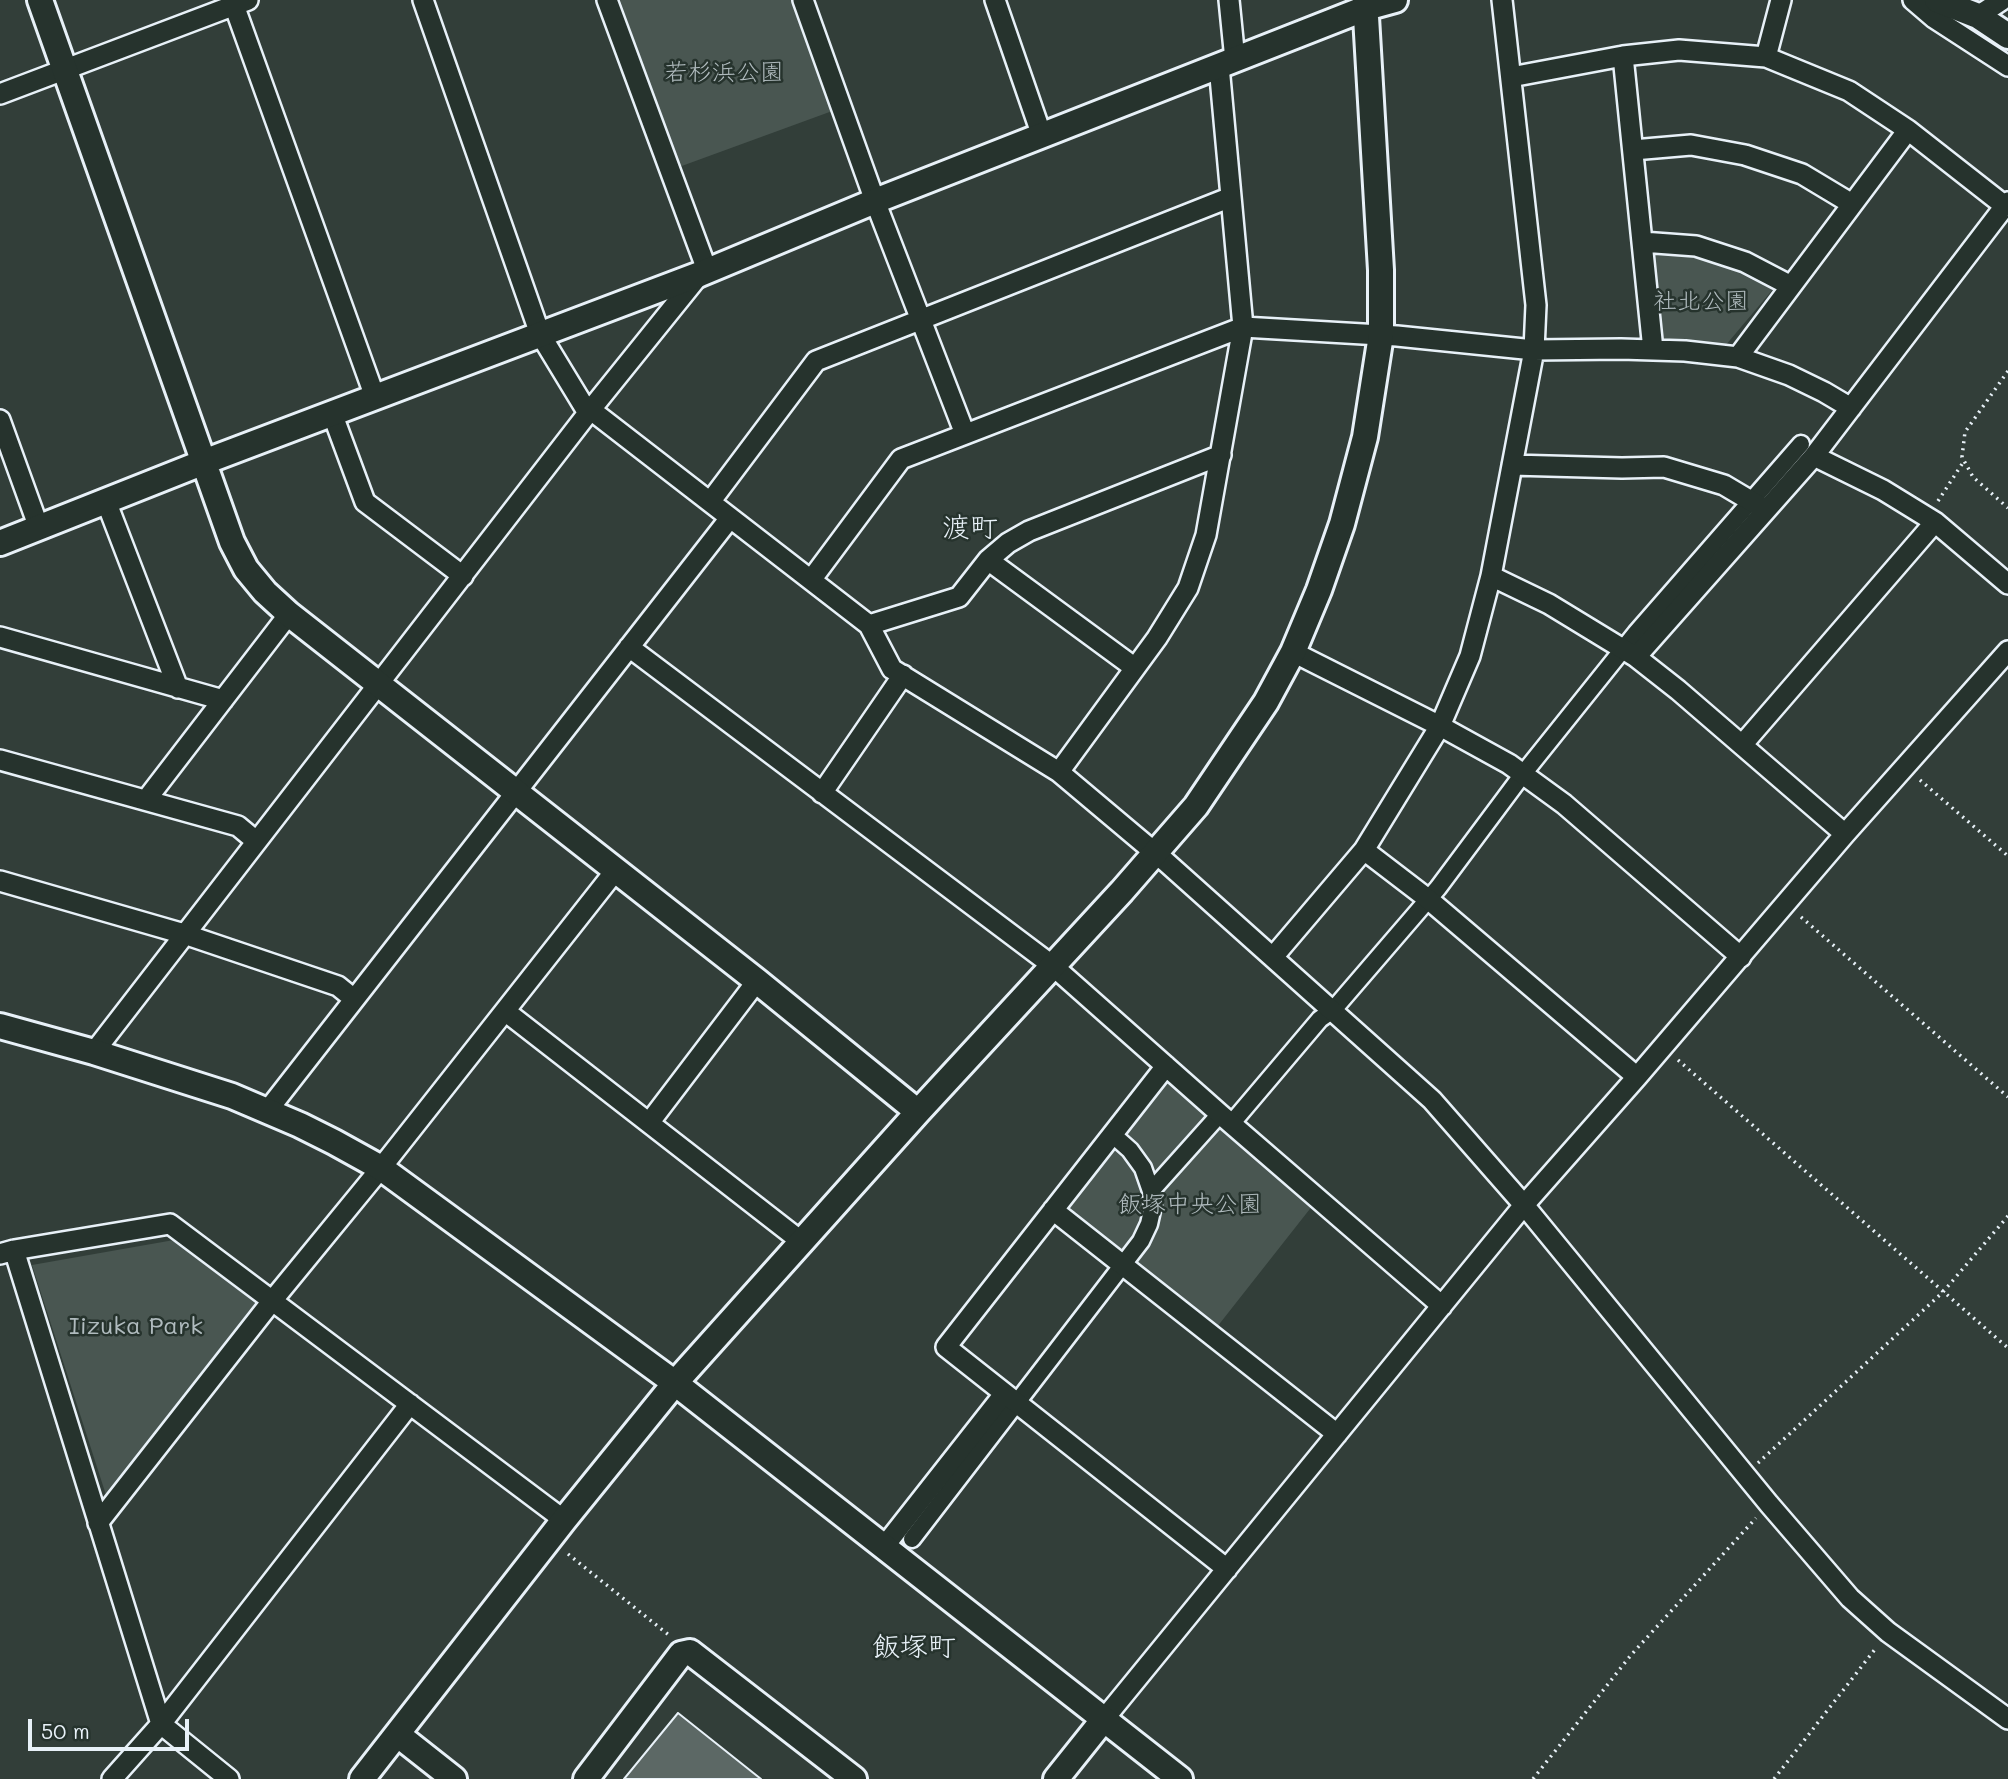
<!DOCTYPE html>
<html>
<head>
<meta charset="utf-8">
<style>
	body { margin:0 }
	#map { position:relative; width:2008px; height:1779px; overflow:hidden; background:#323e39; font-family:Mali,sans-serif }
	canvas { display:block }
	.scale { position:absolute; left:28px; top:1719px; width:161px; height:32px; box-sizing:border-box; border:4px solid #e8f1f8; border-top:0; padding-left:9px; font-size:21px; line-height:24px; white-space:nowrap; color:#e8f1f8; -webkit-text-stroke:5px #26332d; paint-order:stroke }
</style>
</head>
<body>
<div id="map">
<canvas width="2008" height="1779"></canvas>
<div class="scale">50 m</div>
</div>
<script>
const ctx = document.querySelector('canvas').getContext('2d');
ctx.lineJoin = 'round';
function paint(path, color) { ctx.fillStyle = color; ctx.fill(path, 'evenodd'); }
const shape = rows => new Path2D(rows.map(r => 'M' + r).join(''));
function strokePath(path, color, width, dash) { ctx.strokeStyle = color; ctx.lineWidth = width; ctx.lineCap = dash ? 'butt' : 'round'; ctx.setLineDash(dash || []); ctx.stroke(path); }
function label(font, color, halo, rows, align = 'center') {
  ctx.font = font + ' Mali,"Klee One",sans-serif'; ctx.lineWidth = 5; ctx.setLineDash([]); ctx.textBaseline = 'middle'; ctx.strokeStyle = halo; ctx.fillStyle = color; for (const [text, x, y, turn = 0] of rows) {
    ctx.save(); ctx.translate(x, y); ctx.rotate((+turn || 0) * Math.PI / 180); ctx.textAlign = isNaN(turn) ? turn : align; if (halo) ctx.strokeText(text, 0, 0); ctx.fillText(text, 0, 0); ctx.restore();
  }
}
paint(shape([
	[620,0,795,0,835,110,679,167],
	[1653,253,1693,256,1741,269,1774,288,1725,346,1663,341],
	[1166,1080,1313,1205,1217,1327,1065,1206],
	[174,1240,257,1301,106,1495,32,1265]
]), '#495651');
const building = shape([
	[678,1713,761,1779,624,1779,678,1713]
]);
paint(building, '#5c6865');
strokePath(building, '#e8f1f8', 2);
const pedestrian = shape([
	[1231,1124,1320,1019,1333,1010,1438,888,1523,774,1636,633,1801,444],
	[1112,1134,1130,1150,1143,1168,1151,1191],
	[912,1539,1141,1241,1149,1224,1153,1206,1151,1191,1220,1114]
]);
const minor = shape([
	[423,0,540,334,588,413],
	[607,0,707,270],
	[803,0,875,201,965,434],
	[995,0,1042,136],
	[1229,0,1235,60],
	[1913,0,1934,18,2008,66],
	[234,5,375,397],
	[1978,16,2002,0],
	[1623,56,1653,350],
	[1766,57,1781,0],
	[1511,77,1623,56,1679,50,1766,57,1849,91,1908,130,2005,206],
	[0,94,248,0],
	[1633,150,1691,145,1745,155,1802,174,1852,204],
	[1642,242,1696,246,1745,262,1791,286],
	[1738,357,1908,130],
	[591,410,869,625,892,669,1059,772,1166,862,1432,1100,1524,1205,1769,1504,1850,1598,1888,1632,2008,1719],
	[332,413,365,502,463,576],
	[0,420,39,528],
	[1814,456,1883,490,1935,522,2008,584],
	[1512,465,1622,468,1664,467,1724,485,1766,510],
	[106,501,178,688],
	[710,502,816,361,1231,197],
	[988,560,1135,668],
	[1491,576,1549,604,1636,657,1678,690,1845,834],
	[811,580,901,459,1243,327,1397,336,1534,350,1621,349,1685,351,1738,357,1789,375,1824,392,1851,408],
	[869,625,959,597,988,560,1008,543,1029,531,1221,455],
	[0,637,223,700],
	[629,647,1053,966,1220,1114,1442,1306],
	[1293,652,1440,726,1509,764,1564,804,1741,957],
	[1636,657,1814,456,2008,202],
	[1742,745,1935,522],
	[0,760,238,826,256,841],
	[1059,772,1157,638,1188,588,1206,535,1243,327,1219,66],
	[822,793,903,675],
	[146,800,289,614],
	[1364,850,1428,899,1637,1077],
	[0,881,184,934,338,986,354,999],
	[1273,957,1364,850,1440,726,1470,656,1491,576,1534,350,1536,305,1502,0],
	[505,1011,802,1242],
	[94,1052,588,413,700,274],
	[1166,1066,946,1347,1227,1569],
	[268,1110,730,518],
	[649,1123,757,981],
	[1053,1210,1337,1434],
	[14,1250,161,1724,229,1779],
	[0,1254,14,1250,170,1224,564,1520],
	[98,1523,272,1301,381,1168,616,870],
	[883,1548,1004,1394],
	[1104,1719,1524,1205,1637,1077,1845,834,2008,651],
	[112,1779,161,1724,410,1404]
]);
const tertiary = shape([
	[40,0,232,542,246,569,265,592,289,614,757,981,918,1112],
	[1937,0,1978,16,2008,36],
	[0,543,204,462,700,274,875,201,1366,8,1395,0],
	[0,1026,94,1052,232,1096,300,1125,334,1142,381,1168,675,1383,918,1112,1122,891,1196,806,1266,702,1293,652,1319,590,1342,524,1365,437,1381,335,1381,270,1365,0],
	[397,1734,454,1779],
	[362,1779,564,1520,675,1383,1180,1779],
	[586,1779,681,1654,690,1652,854,1779],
	[1056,1779,1104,1719]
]);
strokePath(pedestrian, '#e8f1f8', 21);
strokePath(minor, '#e8f1f8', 24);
strokePath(tertiary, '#e8f1f8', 30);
strokePath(shape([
	[2008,371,1965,432,1962,457,1973,477,2008,508],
	[1938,501,1964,461],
	[1920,780,2008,856],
	[1801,917,2008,1097],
	[1678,1060,2008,1348],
	[1758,1463,1943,1292,2008,1216],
	[568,1554,670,1636],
	[1533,1779,1631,1655,1756,1518],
	[1774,1779,1876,1648]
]), '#e8f1f8', 3.5, [2, 5]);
strokePath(pedestrian, '#26332d', 16);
strokePath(minor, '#26332d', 19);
strokePath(tertiary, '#26332d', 24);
label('24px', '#b0bbbe', '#26332d', [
	["若杉浜公園",724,73],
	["社北公園",1701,302],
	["飯塚中央公園",1190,1205],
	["Iizuka Park",136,1327]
]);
label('28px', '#e8f1f8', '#26332d', [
	["渡町",970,528],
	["飯塚町",914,1647]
]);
</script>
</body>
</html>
